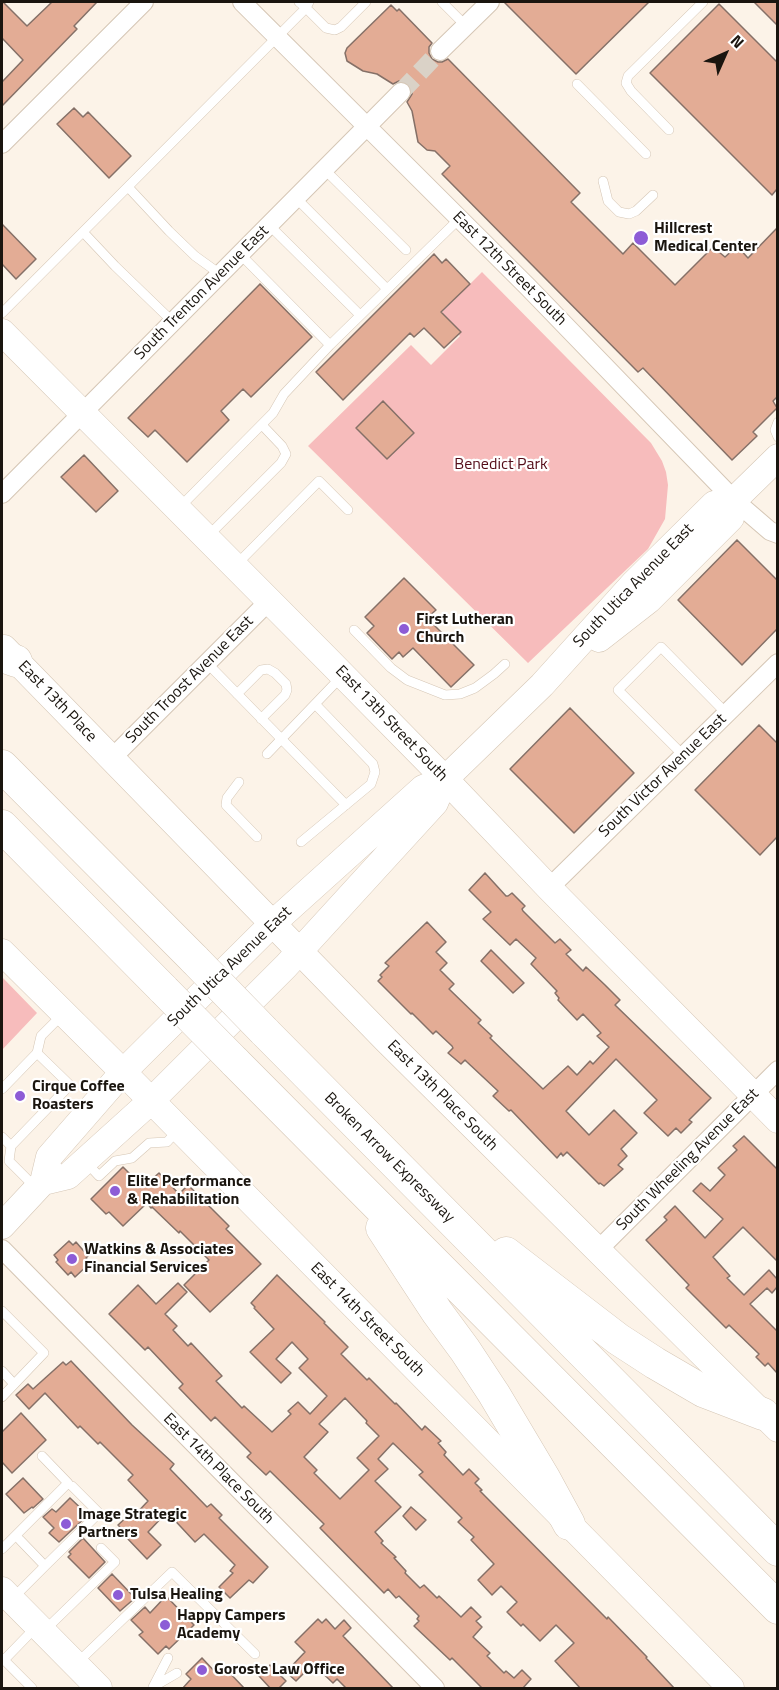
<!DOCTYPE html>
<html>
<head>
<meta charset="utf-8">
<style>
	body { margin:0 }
	#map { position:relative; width:779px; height:1690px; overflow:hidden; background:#fcf3e8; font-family:"Titillium Web",sans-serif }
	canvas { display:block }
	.frame { position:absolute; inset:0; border:3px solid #1a150f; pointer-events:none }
	.north { position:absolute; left:695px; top:24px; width:60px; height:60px; -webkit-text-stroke:4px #fff; paint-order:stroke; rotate:45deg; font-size:16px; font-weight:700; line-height:24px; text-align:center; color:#1a150f }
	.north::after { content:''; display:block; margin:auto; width:21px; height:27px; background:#1a150f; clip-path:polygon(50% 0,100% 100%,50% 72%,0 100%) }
</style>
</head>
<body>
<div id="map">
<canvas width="779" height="1690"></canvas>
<div class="frame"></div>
<div class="north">N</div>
</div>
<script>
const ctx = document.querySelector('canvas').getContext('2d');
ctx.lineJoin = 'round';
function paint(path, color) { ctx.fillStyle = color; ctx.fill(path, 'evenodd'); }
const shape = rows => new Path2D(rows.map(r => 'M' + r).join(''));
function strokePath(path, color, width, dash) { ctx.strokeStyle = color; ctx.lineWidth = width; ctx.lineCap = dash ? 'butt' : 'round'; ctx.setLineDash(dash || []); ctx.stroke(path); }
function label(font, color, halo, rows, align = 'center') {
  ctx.font = font + ' "Titillium Web",sans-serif'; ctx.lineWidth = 4.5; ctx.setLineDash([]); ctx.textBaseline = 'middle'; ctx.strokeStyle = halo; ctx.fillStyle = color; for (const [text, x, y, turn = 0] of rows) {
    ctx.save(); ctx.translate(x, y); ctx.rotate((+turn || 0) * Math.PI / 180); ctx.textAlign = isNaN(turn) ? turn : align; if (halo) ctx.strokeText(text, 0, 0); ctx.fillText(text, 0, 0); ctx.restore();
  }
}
paint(shape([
	[482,272,651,443,662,461,666,472,668,485,665,519,648,549,528,663,308,446,411,345,431,365,460,336,440,314],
	[2,977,37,1013,2,1050]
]), '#f7bcbc');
const building = shape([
	[2,2,3,2,27,26,52,2,97,2,74,26,77,29,2,106,2,82,23,60,2,38,2,2],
	[504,2,649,2,576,74,504,2],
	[754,2,777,2,777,25,754,2],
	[719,4,777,62,777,189,772,195,650,73,719,4],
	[391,5,397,11,399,9,432,43,429,47,429,53,432,59,438,62,442,62,448,59,580,193,571,202,623,254,633,243,675,285,713,247,725,257,737,246,748,258,777,228,777,397,773,401,777,408,753,432,757,436,732,460,643,368,638,372,442,174,450,166,435,151,427,150,418,142,412,111,407,102,412,94,412,88,409,84,403,81,399,81,393,84,377,74,363,71,347,61,345,53,347,48,391,5],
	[74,108,83,117,88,112,131,156,109,178,57,124,74,108],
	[2,224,36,259,16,279,2,264,2,224],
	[434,254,442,263,446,259,470,284,441,312,461,332,444,348,424,328,414,337,410,333,343,400,316,372,434,254],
	[260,284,312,337,251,397,243,389,221,411,229,420,187,462,155,430,148,437,128,418,260,284],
	[383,401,414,433,387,459,356,428,383,401],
	[84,455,118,491,96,512,61,477,84,455],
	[737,540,777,580,777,629,742,665,678,600,737,540],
	[404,578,436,610,427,618,474,665,451,687,413,648,403,657,399,652,392,659,367,633,374,626,365,617,404,578],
	[570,708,634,773,574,833,510,769,570,708],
	[759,725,777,743,777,837,760,855,695,790,759,725],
	[485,873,506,896,508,896,512,893,525,906,522,909,523,911,555,943,560,939,571,950,566,954,583,971,586,967,605,985,620,1000,615,1005,711,1098,689,1120,692,1122,681,1133,676,1128,668,1136,644,1113,657,1100,616,1059,566,1111,589,1135,614,1110,637,1133,621,1149,627,1156,618,1165,623,1169,604,1186,600,1183,599,1184,567,1152,563,1156,561,1153,557,1158,511,1110,509,1111,493,1096,498,1091,467,1062,465,1060,461,1064,448,1053,453,1048,452,1046,436,1031,433,1034,412,1013,411,1014,378,981,382,977,380,975,389,966,385,963,427,922,446,942,436,952,447,963,440,970,454,984,449,989,481,1020,478,1023,492,1036,490,1038,543,1089,568,1066,577,1075,590,1061,593,1064,609,1047,597,1036,601,1033,583,1014,577,1020,558,1000,559,998,555,993,557,991,531,964,536,958,516,939,510,945,483,919,491,912,469,890,485,873],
	[491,950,524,983,513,993,481,961,491,950],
	[744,1136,777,1169,777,1261,743,1227,713,1257,730,1276,727,1278,744,1295,769,1270,777,1279,777,1287,772,1293,767,1288,750,1304,777,1331,777,1373,768,1363,765,1366,756,1357,759,1354,729,1325,726,1328,686,1288,689,1285,646,1240,667,1220,664,1217,675,1206,705,1238,723,1219,693,1191,701,1183,710,1191,725,1175,718,1168,737,1150,733,1146,744,1136],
	[123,1167,143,1187,159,1173,179,1194,188,1185,229,1226,226,1229,261,1264,210,1312,184,1285,209,1260,180,1231,179,1233,152,1207,151,1208,147,1203,123,1226,109,1212,106,1214,91,1199,123,1167],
	[69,1241,73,1245,76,1242,88,1256,86,1258,90,1263,75,1277,71,1272,68,1275,56,1262,58,1260,54,1255,69,1241],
	[277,1275,325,1322,324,1323,348,1347,341,1354,367,1380,369,1378,395,1404,396,1403,422,1430,425,1426,441,1441,438,1443,446,1452,444,1455,463,1475,469,1469,479,1479,475,1483,482,1490,480,1491,607,1619,608,1617,647,1657,646,1658,675,1689,581,1689,555,1661,574,1643,556,1625,540,1641,523,1624,521,1626,507,1612,517,1602,501,1586,492,1595,478,1580,494,1564,471,1540,474,1537,458,1522,462,1518,419,1475,423,1472,393,1443,378,1459,388,1469,375,1481,401,1507,375,1532,383,1541,381,1543,396,1557,394,1558,406,1571,405,1573,420,1588,424,1585,437,1598,439,1596,461,1617,471,1607,481,1617,476,1621,482,1627,473,1637,490,1653,487,1656,504,1673,506,1671,514,1678,522,1670,531,1679,523,1688,524,1689,483,1689,452,1658,450,1660,414,1626,419,1621,417,1619,419,1616,399,1596,396,1598,388,1589,384,1593,320,1528,324,1524,270,1471,266,1475,247,1457,251,1453,215,1417,211,1421,179,1388,183,1384,148,1347,145,1350,109,1314,138,1285,156,1304,178,1283,187,1292,165,1314,177,1326,173,1330,188,1346,191,1343,222,1376,216,1381,242,1408,244,1406,272,1432,291,1414,288,1411,298,1402,310,1414,327,1396,299,1368,308,1359,292,1342,276,1359,291,1373,281,1383,250,1352,274,1329,254,1308,255,1307,251,1303,277,1275],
	[345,1398,367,1421,366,1423,379,1436,357,1458,369,1470,340,1499,314,1473,317,1470,304,1457,328,1432,319,1424,345,1398],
	[71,1361,132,1425,174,1464,170,1469,207,1507,211,1504,222,1515,219,1518,268,1567,253,1583,249,1580,230,1598,219,1587,233,1573,230,1571,235,1565,204,1534,195,1542,167,1512,148,1532,161,1545,147,1559,126,1537,128,1535,118,1525,129,1515,132,1518,148,1501,128,1480,133,1475,100,1442,98,1444,80,1426,78,1428,45,1393,29,1409,16,1395,28,1384,33,1389,63,1362,66,1365,71,1361],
	[21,1413,46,1440,12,1473,2,1462,2,1432,21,1413],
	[23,1478,43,1499,33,1508,32,1507,24,1513,6,1494,23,1478],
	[70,1498,88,1515,59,1542,49,1533,54,1528,43,1517,52,1509,56,1512,70,1498],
	[411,1507,426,1520,416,1530,403,1516,411,1507],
	[83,1538,105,1562,89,1578,68,1557,71,1554,69,1552,83,1538],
	[112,1574,135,1598,120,1611,98,1588,112,1574],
	[166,1596,194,1625,169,1649,166,1646,158,1654,139,1635,143,1632,131,1620,145,1607,150,1613,166,1596],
	[318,1619,322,1623,326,1619,335,1629,344,1620,351,1628,343,1636,394,1689,347,1689,337,1679,333,1683,313,1664,296,1681,286,1672,305,1652,295,1642,318,1619],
	[202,1658,217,1674,224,1667,245,1689,182,1689,191,1679,186,1674,202,1658],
	[270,1665,286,1681,278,1689,271,1689,259,1676,270,1665]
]);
paint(building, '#e3ac95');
strokePath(building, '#857067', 1.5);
strokePath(shape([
	[401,92,440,51]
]), '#dad2c7', 18, [18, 9]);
const lane = shape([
	[309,2,306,8,326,28,335,30,341,27,366,2],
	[442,2,466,26],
	[577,84,646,154],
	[669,130,631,91,626,83,628,76,703,2],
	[324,169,406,250],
	[603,181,608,201,619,212,629,214,636,211,653,195],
	[128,187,169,231,195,256,220,274],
	[296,198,387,289],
	[269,225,360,315],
	[83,232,115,266,173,322],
	[240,254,330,345],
	[2,313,306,8,299,2],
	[778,422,775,430,778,437],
	[179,508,273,413,284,394,330,345,459,219],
	[207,537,281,463,286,454,282,446,262,425],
	[236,565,319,481,348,510],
	[354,630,391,668,407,680,445,695,460,694,475,688,494,674,505,664],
	[207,663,346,805],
	[237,694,261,670,268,669,275,673,286,684,287,690,285,695,261,719],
	[267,754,341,677],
	[684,756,618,690,661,647,727,714],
	[239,782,227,798,226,805,257,837],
	[301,842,371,784,375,772,373,764,315,704],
	[2,1089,37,1053,41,1036,62,1015],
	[2,1137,11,1146,9,1161,35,1187],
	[11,1146,70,1085,37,1053],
	[85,1161,99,1176,115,1161,132,1158,149,1143,167,1142,177,1131],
	[2,1311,44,1353,2,1397],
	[2,1371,14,1384],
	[2,1549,68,1483,42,1456],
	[45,1566,99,1513,72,1486],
	[13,1598,45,1566,20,1540],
	[45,1630,115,1562,101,1548],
	[2,1658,32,1688],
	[4,1660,35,1628],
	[77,1663,172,1572,255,1654],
	[153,1687,168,1658],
	[153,1687,177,1673]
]);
const street = shape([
	[242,2,528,287,734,500,770,531,778,534],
	[440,51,490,2],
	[2,144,144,2],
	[2,494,401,92],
	[112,758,268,602],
	[549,888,778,663],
	[2,1249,435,1688],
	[598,1250,778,1070]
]);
const secondary = shape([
	[2,332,327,659,445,779,549,888,778,1120],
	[599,639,649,600,731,518,734,500],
	[4,648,386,1040,778,1429],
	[2,952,123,1072,731,1688],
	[43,1182,68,1176,151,1101,286,966,435,803,445,779],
	[2,1226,43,1182,49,1157,123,1072,272,924,423,788,445,779,542,685,634,583,714,504,734,500,778,457],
	[2,1590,99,1688]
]);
const highway = shape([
	[2,656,16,661],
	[2,766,195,960],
	[2,826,164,990],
	[264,1031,778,1550],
	[234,1061,778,1608],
	[382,1228,437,1312,465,1350,494,1394,544,1478,569,1524],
	[506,1253,618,1339,655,1363,703,1391,763,1414]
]);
strokePath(lane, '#d5c6b5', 10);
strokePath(street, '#d5c6b5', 20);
strokePath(secondary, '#d5c6b5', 27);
strokePath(highway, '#d5c6b5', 33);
strokePath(lane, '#fff', 9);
strokePath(street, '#fff', 18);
strokePath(secondary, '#fff', 26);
strokePath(highway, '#fff', 32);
const highwayBridge = shape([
	[195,960,264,1031],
	[164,990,234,1061]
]);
strokePath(highwayBridge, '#d5c6b5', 33, []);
strokePath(highwayBridge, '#fff', 32);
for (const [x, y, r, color] of [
	[641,238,8,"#8d5cd6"],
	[404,629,6,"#8d5cd6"],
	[20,1096,6,"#8d5cd6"],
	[115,1191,6,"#8d5cd6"],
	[72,1259,6,"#8d5cd6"],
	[66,1524,6,"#8d5cd6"],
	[118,1595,6,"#8d5cd6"],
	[165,1625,6,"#8d5cd6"],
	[202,1670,6,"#8d5cd6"]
]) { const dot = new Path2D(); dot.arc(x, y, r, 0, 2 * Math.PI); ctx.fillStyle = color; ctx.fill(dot); strokePath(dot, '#fff', 2); }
label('bold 16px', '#1a150f', '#fff', [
	["Hillcrest",654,229],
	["Medical Center",654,247],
	["First Lutheran",416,620],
	["Church",416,638],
	["Cirque Coffee",32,1087],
	["Roasters",32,1105],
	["Elite Performance",127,1182],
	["& Rehabilitation",127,1200],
	["Watkins & Associates",84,1250],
	["Financial Services",84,1268],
	["Image Strategic",78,1515],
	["Partners",78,1533],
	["Tulsa Healing",130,1595],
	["Happy Campers",177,1616],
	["Academy",177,1634],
	["Goroste Law Office",214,1670]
], 'left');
label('16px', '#1a150f', '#fff', [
	["East 12th Street South",509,269,45],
	["South Trenton Avenue East",202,293,-45],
	["South Utica Avenue East",634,586,-46],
	["South Troost Avenue East",190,680,-45],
	["East 13th Place",57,702,46],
	["East 13th Street South",391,724,46],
	["South Victor Avenue East",663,776,-44],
	["South Utica Avenue East",230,967,-44],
	["East 13th Place South",442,1096,45],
	["Broken Arrow Expressway",389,1158,45],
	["South Wheeling Avenue East",688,1160,-45],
	["East 14th Street South",367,1320,45],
	["East 14th Place South",218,1469,45]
]);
label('16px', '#540c18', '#fff', [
	["Benedict Park",501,465]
]);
</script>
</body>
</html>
